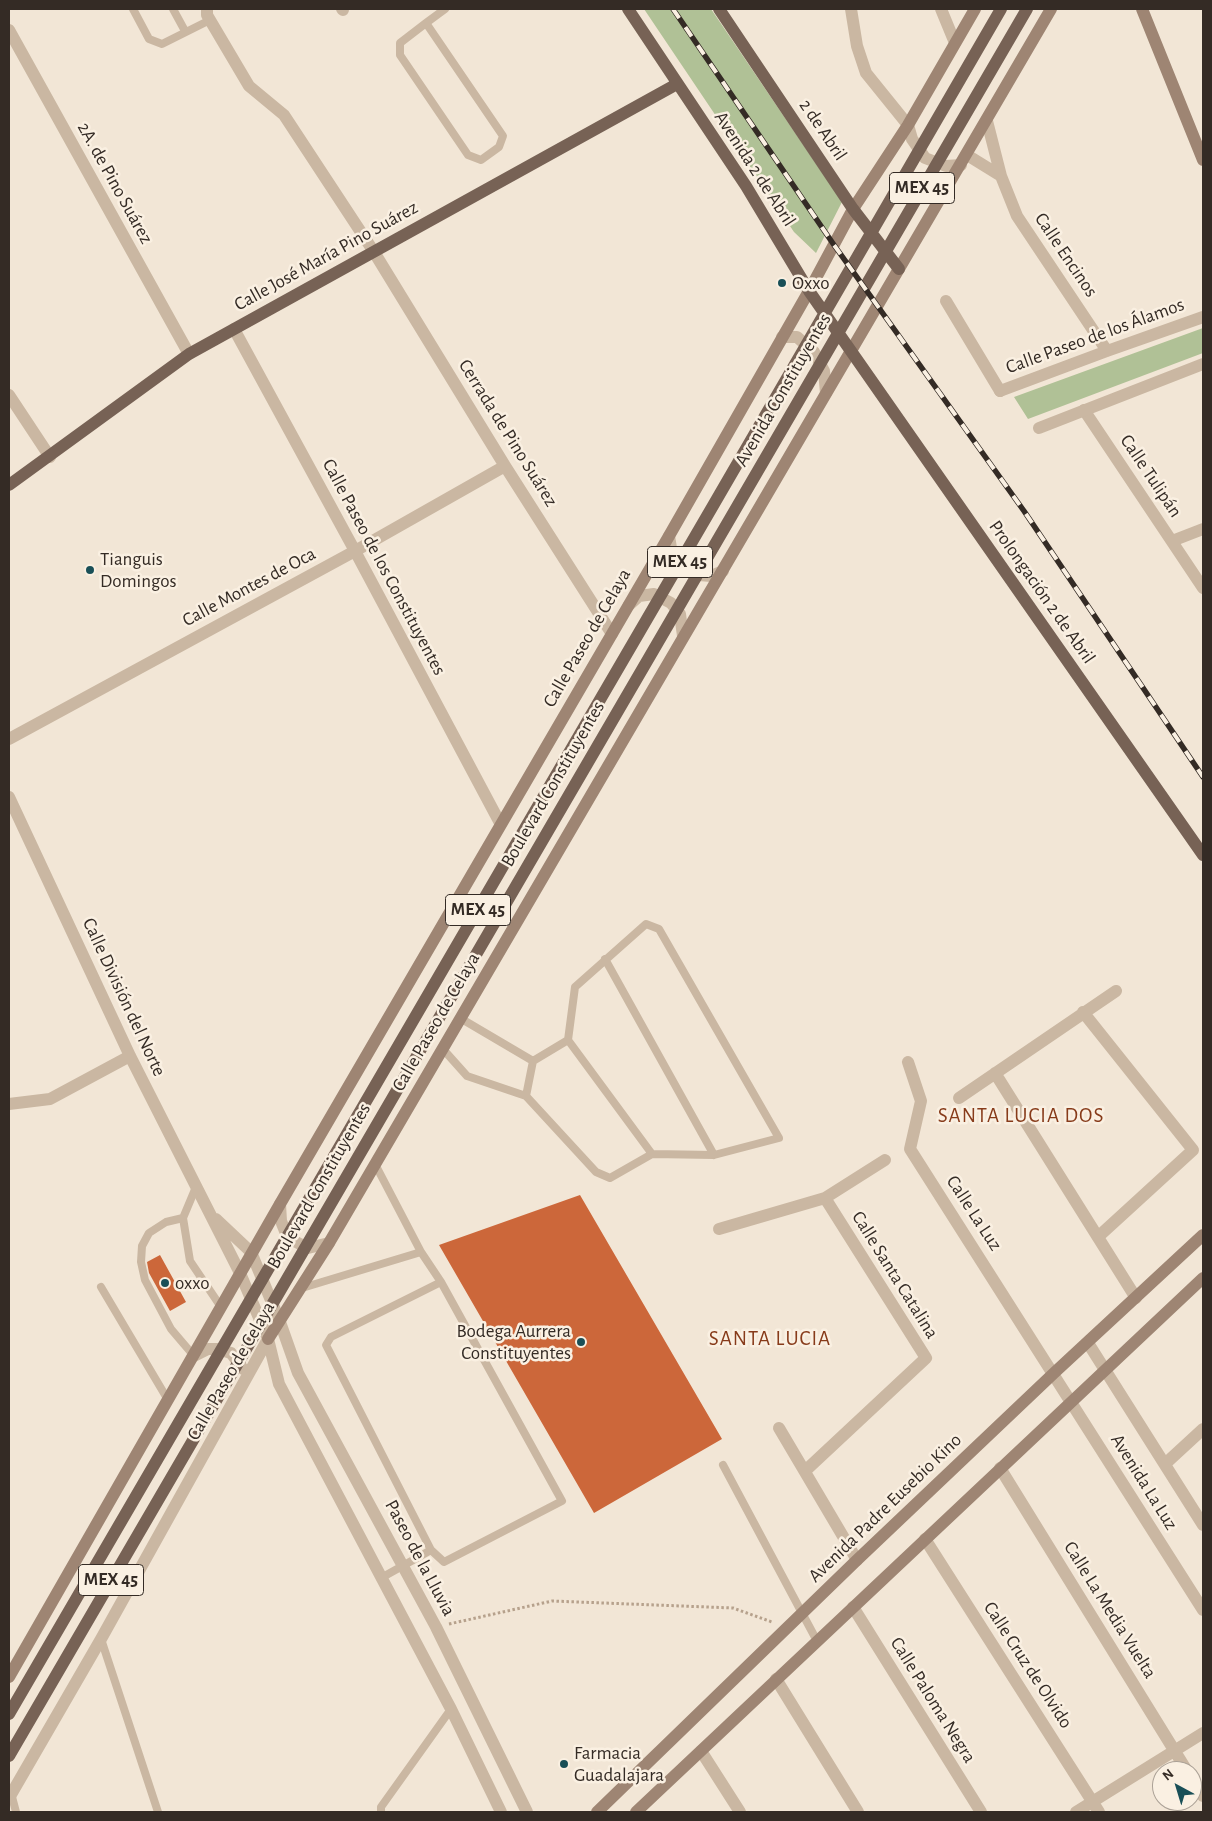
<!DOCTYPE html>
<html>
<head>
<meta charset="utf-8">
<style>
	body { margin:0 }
	#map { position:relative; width:1212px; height:1821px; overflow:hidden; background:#f2e6d6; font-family:"Alegreya Sans",sans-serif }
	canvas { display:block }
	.frame { position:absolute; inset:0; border:10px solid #342b25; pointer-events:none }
	.north { position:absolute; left:1152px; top:1761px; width:50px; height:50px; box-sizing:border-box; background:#faf0e2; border:1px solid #aba196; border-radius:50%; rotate:321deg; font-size:14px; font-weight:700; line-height:20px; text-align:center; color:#342b25 }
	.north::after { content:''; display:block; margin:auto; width:18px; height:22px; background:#194f57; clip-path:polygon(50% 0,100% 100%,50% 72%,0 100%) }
</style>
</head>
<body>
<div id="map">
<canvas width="1212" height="1821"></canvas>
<div class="frame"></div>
<div class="north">N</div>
</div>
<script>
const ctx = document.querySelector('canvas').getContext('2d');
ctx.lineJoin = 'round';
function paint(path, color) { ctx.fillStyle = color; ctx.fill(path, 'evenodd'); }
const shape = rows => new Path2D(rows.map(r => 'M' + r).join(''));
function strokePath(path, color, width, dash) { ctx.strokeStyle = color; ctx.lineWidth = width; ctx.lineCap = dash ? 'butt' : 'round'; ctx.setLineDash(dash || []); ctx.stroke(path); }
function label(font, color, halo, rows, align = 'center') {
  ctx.font = font + ' "Alegreya Sans",sans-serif'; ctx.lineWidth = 5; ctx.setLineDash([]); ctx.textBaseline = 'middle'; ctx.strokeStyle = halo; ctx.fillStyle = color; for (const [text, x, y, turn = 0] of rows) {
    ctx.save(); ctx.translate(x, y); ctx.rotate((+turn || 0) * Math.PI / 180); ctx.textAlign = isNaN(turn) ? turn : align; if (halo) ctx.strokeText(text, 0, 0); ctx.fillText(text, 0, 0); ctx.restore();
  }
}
paint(shape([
	[644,9,711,9,842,202,816,253,794,232],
	[1203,328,1203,353,1028,419,1014,397]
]), '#b0c196');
paint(shape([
	[580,1195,722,1439,594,1513,439,1245],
	[160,1255,186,1302,170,1311,149,1273,147,1262]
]), '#cc673a');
strokePath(shape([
	[449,1624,552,1601,733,1608,772,1622]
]), '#b6a18c', 3, [2.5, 2.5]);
strokePath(shape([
	[133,9,149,39,162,44,210,20],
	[173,9,185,31],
	[426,23,503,136,499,147,481,160,468,155,400,55,400,43,426,23,445,9],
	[605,959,714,1155],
	[460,1018,533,1061],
	[568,1040,652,1154],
	[442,1048,467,1076,526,1096,596,1172,610,1178,652,1154,714,1155,779,1138,659,929,646,924,575,987,568,1040,533,1061,526,1096],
	[375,1164,421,1252],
	[196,1187,183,1218,190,1261,221,1307],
	[183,1218,166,1222,149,1233,142,1246,141,1262,145,1280,171,1329,194,1356],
	[441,1282,562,1501,444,1562,431,1550,326,1345,331,1337,441,1282],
	[101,1287,168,1400],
	[302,1288,421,1252,441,1282],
	[723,1465,817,1641],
	[381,1578,431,1550],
	[101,1639,158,1812],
	[11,1793,16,1812],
	[381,1812,381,1807,451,1709]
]), '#cab7a2', 8);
strokePath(shape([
	[207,9,207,15,249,86,284,115,374,252,505,466,612,634],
	[342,9,343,10],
	[851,9,857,46,866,73,908,125],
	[941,9,955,43],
	[9,30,189,354],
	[946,301,1000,391],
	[234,329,355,551,500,823],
	[9,395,50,457],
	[1084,410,1203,588],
	[1172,541,1203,529],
	[9,739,355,551,505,466],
	[9,797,130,1056,240,1273],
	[1083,1012,1193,1150,1099,1236],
	[908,1062,921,1101,910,1149,1203,1610],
	[995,1073,1136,1298],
	[959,1098,1116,991],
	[9,1104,50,1099,130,1056],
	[216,1219,251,1252],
	[719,1229,825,1198,885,1160],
	[1088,1343,1203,1525],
	[779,1428,857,1560],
	[1165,1464,1203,1429],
	[1000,1468,1187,1771],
	[805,1471,926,1358,825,1198],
	[925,1539,1099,1812],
	[853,1607,981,1812],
	[776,1679,858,1812],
	[701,1751,740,1812],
	[1192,1778,1203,1796],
	[1076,1812,1203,1733]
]), '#cab7a2', 12);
strokePath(shape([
	[987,121,1001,176,1017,216,1107,351],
	[908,125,912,139,925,158,946,166,961,165],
	[967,155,1001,176],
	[782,337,797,337,814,352,824,371,826,393],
	[1000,391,1107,351,1203,317],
	[1039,428,1203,364],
	[669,536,671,548,684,568,699,575,711,576,723,571],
	[629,605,639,596,654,594,671,603,680,614,683,636],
	[280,1204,281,1221,285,1231,292,1240,308,1248,329,1243],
	[251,1252,280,1322,298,1373,436,1627,527,1812],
	[240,1273,268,1339,279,1384,451,1709,501,1812],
	[194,1356,208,1349,218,1349,231,1353,243,1369],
	[9,1798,101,1639,268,1339]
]), '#cab7a2', 12);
strokePath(shape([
	[1142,9,1203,160],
	[268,1339,329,1243,1051,9],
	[9,1677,280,1204,669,536,809,291,853,209,908,125,975,9],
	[597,1812,857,1560,1054,1373,1203,1235],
	[636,1812,1203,1278]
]), '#9e8573', 12);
strokePath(shape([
	[628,9,746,186,809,291,1203,855],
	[719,9,853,209,899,269],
	[9,485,189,354,677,84],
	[9,1714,714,504,1001,9],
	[9,1756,1027,9]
]), '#776255', 12);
const rail = shape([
	[673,9,834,245,1024,511,1203,777]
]);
strokePath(rail, '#342b25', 5.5);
strokePath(rail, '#faf0e2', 4, [11]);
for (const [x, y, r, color] of [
	[782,283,5,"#194f57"],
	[90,570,5,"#194f57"],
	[165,1283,5,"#194f57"],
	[581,1342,5,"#194f57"],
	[564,1764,5,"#194f57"]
]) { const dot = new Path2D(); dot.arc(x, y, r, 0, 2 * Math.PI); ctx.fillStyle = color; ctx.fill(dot); strokePath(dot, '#faf0e2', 2); }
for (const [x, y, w] of [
	[922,188,65],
	[680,562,65],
	[478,910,65],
	[111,1580,65]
]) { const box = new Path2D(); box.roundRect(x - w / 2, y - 15.5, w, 31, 4); ctx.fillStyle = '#faf0e2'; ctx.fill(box); strokePath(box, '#342b25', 1); }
label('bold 18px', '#342b25', null, [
	["MEX 45",922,188],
	["MEX 45",680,562],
	["MEX 45",478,910],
	["MEX 45",111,1580]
]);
label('19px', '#342b25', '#faf0e2', [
	["2 de Abril",823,130,56],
	["Avenida 2 de Abril",755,169,57],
	["2A. de Pino Suárez",115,183,61],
	["Calle Encinos",1066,255,56],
	["Calle José María Pino Suárez",326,256,-29],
	["Calle Paseo de los Álamos",1095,336,-20],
	["Avenida Constituyentes",783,390,-60],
	["Cerrada de Pino Suárez",508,433,58],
	["Calle Tulipán",1151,476,56],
	["Calle Paseo de los Constituyentes",384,567,62],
	["Calle Montes de Oca",249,587,-28],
	["Prolongación 2 de Abril",1042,592,55],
	["Calle Paseo de Celaya",587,638,-60],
	["Boulevard Constituyentes",553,784,-60],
	["Calle División del Norte",124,997,65],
	["Calle Paseo de Celaya",436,1022,-60],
	["Boulevard Constituyentes",319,1186,-60],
	["Calle La Luz",974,1213,57],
	["Calle Santa Catalina",895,1275,58],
	["Calle Paseo de Celaya",231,1371,-60],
	["Avenida La Luz",1144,1482,58],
	["Avenida Padre Eusebio Kino",885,1508,-44],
	["Paseo de la Lluvia",420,1558,62],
	["Calle La Media Vuelta",1110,1610,58],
	["Calle Cruz de Olvido",1028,1665,57],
	["Calle Paloma Negra",933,1700,58]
]);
label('19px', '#342b25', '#faf0e2', [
	["Oxxo",792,283],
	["Tianguis",100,559],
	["Domingos",100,581],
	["oxxo",175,1283],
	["Bodega Aurrera",571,1331,"right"],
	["Constituyentes",571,1353,"right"],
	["Farmacia",574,1753],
	["Guadalajara",574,1775]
], 'left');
ctx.letterSpacing = '1px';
label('21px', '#873b1a', '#faf0e2', [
	["SANTA LUCIA DOS",1021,1116],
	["SANTA LUCIA",770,1339]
]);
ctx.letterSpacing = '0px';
</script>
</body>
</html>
